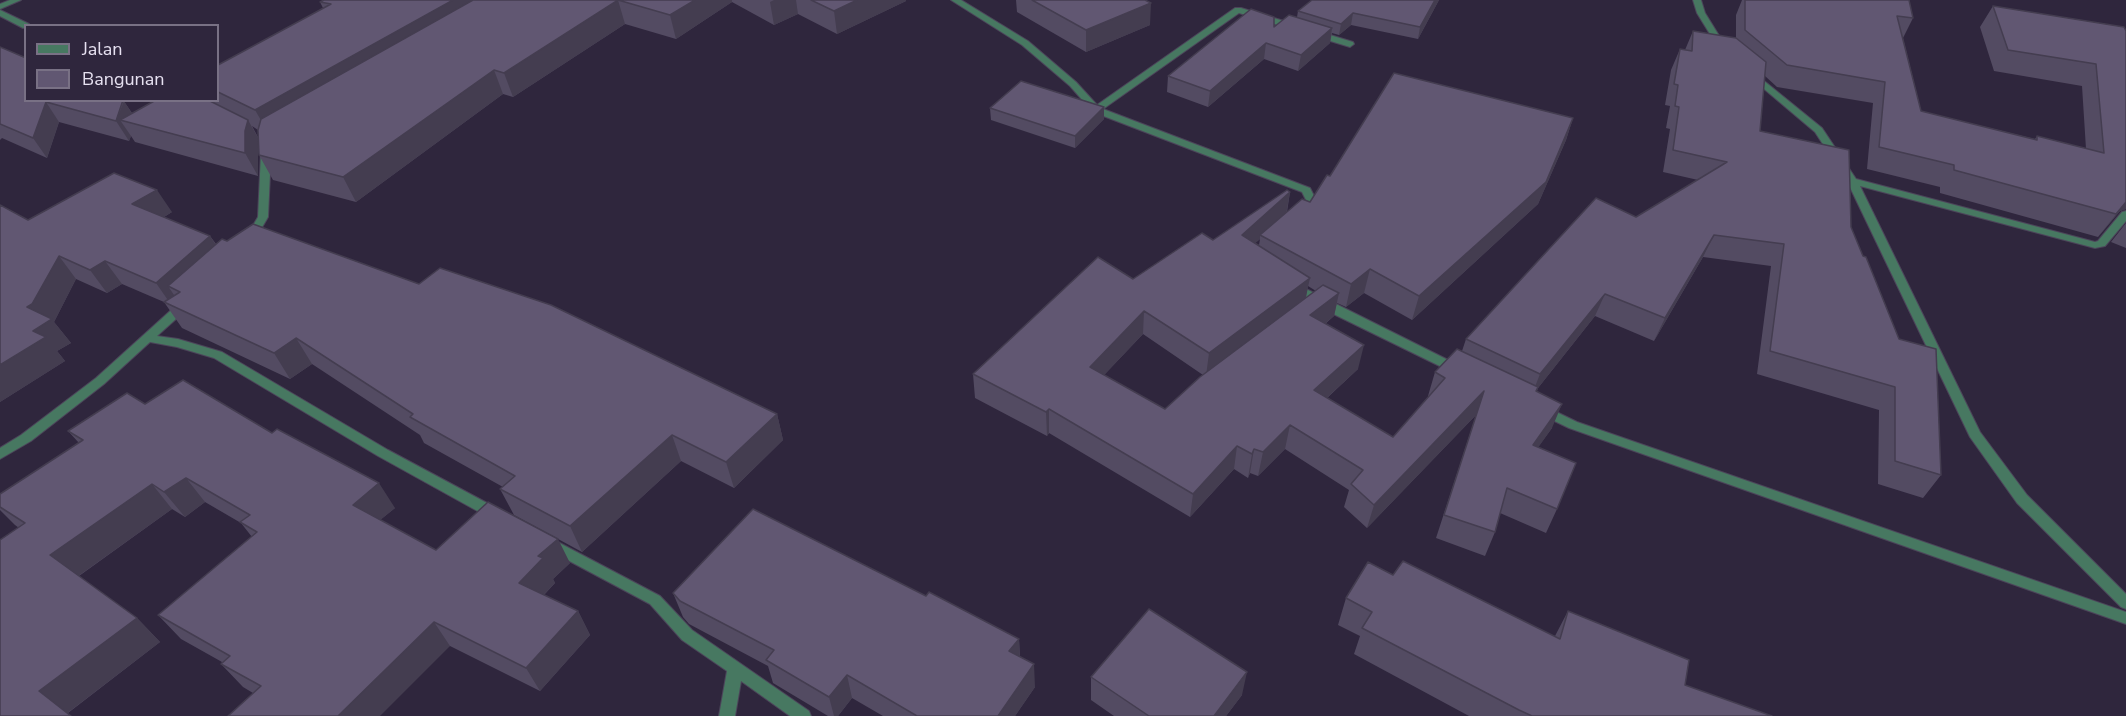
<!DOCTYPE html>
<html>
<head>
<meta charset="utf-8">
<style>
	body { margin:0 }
	#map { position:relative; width:2126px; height:716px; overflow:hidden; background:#2f263d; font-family:"Nunito Sans",sans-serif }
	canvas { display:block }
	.legend { position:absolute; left:24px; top:24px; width:195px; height:78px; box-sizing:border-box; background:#2f263d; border:2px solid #797185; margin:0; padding:8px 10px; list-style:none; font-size:18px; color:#e7e1f1 }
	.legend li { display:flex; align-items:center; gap:12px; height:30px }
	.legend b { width:30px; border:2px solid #797185 }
</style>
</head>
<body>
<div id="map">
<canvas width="2126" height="716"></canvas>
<ul class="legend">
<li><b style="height:8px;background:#477861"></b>Jalan</li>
<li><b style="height:16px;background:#615772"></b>Bangunan</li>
</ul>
</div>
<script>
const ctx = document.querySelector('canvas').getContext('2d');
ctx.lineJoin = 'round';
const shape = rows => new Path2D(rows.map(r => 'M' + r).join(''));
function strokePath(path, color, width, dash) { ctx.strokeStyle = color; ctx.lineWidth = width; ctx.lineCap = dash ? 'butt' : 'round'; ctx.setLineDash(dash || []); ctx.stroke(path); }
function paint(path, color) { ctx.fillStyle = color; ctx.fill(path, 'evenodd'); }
const minor = shape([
	[10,0,21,0,0,9,0,4,10,0],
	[951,0,961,0,1028,41,1076,82,1097,105,1235,8,1241,8,1297,25,1297,29,1294,30,1239,13,1103,109,1310,188,1316,200,1303,215,1295,215,1294,213,1306,200,1302,192,1093,112,1070,86,1022,45,951,0],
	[1693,0,1701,0,1705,13,1726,47,1725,49,1718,47,1697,13,1693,0],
	[0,10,29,24,30,26,23,28,0,16,0,10],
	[1317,31,1353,42,1354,44,1350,47,1314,36,1314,32,1317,31],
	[1753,72,1822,128,1856,179,2095,242,2098,241,2122,212,2126,211,2126,221,2105,246,2095,248,1860,186,1980,432,2027,495,2126,594,2126,609,2121,607,2017,503,1970,437,1847,181,1815,132,1750,77,1748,75,1753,72],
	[266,149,271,152,268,217,254,241,250,242,245,239,258,217,261,152,266,149],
	[1294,283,1462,367,1464,370,1462,373,1454,373,1313,304,1290,290,1288,287,1290,284,1294,283],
	[183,302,189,306,187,309,157,336,178,339,222,352,388,450,500,510,502,514,500,518,495,519,490,518,378,456,214,358,177,347,150,342,104,384,31,441,0,459,0,448,21,435,96,378,179,303,183,302],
	[1544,406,1577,422,2126,612,2126,624,1569,428,1540,414,1538,411,1540,408,1544,406],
	[550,538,660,596,692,630,809,711,811,716,790,716,741,681,735,716,719,716,727,671,682,640,650,604,545,548,543,544,545,540,550,538]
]);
strokePath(minor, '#4c445a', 2);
paint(minor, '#477861');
paint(shape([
	[324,0,906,0,906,1,837,34,798,14,774,25,732,2,676,39,625,24,513,97,503,94,356,202,273,180,259,155,259,150,258,154,258,176,135,142,131,136,129,141,59,122,47,158,2,138,0,140,0,47,123,100,132,113,156,100,218,100,218,65,323,8,320,2],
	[252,126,258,130,259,139],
	[1016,0,1145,0,1150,25,1086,52,1017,12],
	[1312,0,1439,0,1418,39,1351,25,1339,35,1332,33,1330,43,1298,71,1264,59,1208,107,1167,92,1168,76,1297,17,1298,11],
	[1742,0,1909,0,1913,18,1903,38,1921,111,2035,139,2037,136,2086,149,2082,86,1994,71,1980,27,1993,6,2126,31,2126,209,2120,211,2098,237,1940,193,1940,187,1867,169,1873,103,1777,87,1765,76,1760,131,1851,227,1941,475,1923,498,1878,484,1879,410,1757,374,1771,266,1703,257,1654,341,1595,316,1538,388,1537,391,1552,428,1538,447,1557,509,1546,533,1500,513,1495,532,1485,556,1436,538,1476,415,1367,528,1344,507,1349,490,1285,449,1258,476,1250,473,1248,478,1234,469,1190,517,1049,433,1047,436,975,398,973,374,1133,279,1213,240,1290,192,1287,212,1310,202,1330,176,1573,118,1566,140,1538,204,1412,320,1364,293,1346,307,1337,303,1334,316,1325,324,1358,369,1327,398,1393,437,1429,397,1428,396,1435,372,1462,351,1466,339,1636,217,1698,180,1663,172,1670,129,1666,128,1670,106,1665,105,1671,70,1680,49,1685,50,1693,31,1736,38,1736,15],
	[1260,239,1259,245,1255,243],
	[1308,286,1316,291,1306,298],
	[1143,334,1203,375,1165,409,1104,375],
	[990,108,1104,119,1075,148,991,120],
	[172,212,164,217,210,236,216,244,777,414,783,440,734,488,681,461,582,552,514,515,500,489,503,487,424,443,420,435,312,364,290,379,182,328,164,302,122,284,107,293,76,279,54,322,71,343,57,351,65,361,0,402,28,220],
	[2126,223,2126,248,2111,242],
	[145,404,395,508,380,520,436,550,570,563,553,579,555,583,544,595,578,611,590,635,540,691,450,646,253,693,243,687,221,664,222,662,181,639,158,615,252,537,241,523,205,502,185,517,172,509,79,576,137,618,160,642,68,713,0,716,19,528,15,525,0,510,0,494,79,443,68,431],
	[1393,575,1555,636,1568,611,1685,685,1772,716,1469,716,1354,654,1360,636,1338,625,1346,598],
	[673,593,926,596,1019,639,1020,657,1035,687,1015,716,883,716,852,698,838,716,828,716,773,683,768,666,689,624,683,617],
	[1091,677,1242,695,1226,716,1114,716,1091,700]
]), '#534b62');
paint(shape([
	[453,0,502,0,269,134,255,110],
	[618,0,625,24,513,97,504,73],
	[695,0,732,0,732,2,676,39,670,15],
	[774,0,796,0,798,14,774,25,770,2],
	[857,0,906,0,906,1,837,34,834,11],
	[1435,0,1439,0,1418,39,1420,27],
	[1151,3,1150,25,1086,52,1086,30],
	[1353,13,1351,25,1339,35,1341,24],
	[1332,28,1330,43,1298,71,1301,55],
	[1266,43,1264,59,1208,107,1210,91],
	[494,70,503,94,356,202,343,177],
	[124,101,136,120,120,120,131,136,129,141,116,121],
	[46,102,59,122,47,158,33,138],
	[1104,107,1104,119,1075,148,1075,136],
	[1573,118,1566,140,1538,204,1412,320,1419,296],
	[248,120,261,143,258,154,258,176,245,153,245,131],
	[157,190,172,212,147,227,132,204],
	[1290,192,1286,215,1260,235,1260,239,1239,258,1242,235],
	[2126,202,2126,209,2120,211,2098,237],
	[1714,235,1703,257,1654,341,1665,318],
	[210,236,225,259,168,286,178,301,172,306,156,283],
	[59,256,76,279,54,322,71,343,57,351,65,361,0,402,0,365,33,331,27,307],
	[105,261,122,284,107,293,90,270],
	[1370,269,1364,293,1346,307,1351,284],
	[1310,278,1305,301,1206,376,1209,353],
	[1339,293,1334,316,1306,339,1310,315],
	[1605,294,1595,316,1538,388,1529,411,1531,397,1540,374],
	[1144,311,1143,334,1089,391,1090,367],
	[296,338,312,364,290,379,274,353],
	[1364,345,1358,369,1309,414,1314,390],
	[1484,391,1476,415,1367,528,1374,505],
	[1562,404,1552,428,1523,469,1533,445],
	[1049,409,1049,433,1047,436,1046,412],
	[777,414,783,440,734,488,726,462],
	[1290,425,1285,449,1258,476,1263,452],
	[672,435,681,461,582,552,570,526],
	[1237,446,1234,469,1190,517,1193,494],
	[1254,449,1250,473,1248,478,1252,454],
	[186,478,205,502,185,517,164,492],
	[379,483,395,508,369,529,353,505],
	[152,484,172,509,74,579,50,555],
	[558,539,570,563,553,579,555,583,532,607,519,583,538,556],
	[578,611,590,635,540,691,526,668],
	[137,618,160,642,66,714,39,691],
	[434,622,450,646,380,716,338,716],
	[1019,639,1020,662,1009,651],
	[1034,664,1035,687,1015,716,998,716],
	[1247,672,1242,695,1226,716,1214,716],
	[847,675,852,698,838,716,834,716,829,697]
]), '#443d50');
const building = shape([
	[324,0,453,0,255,110,218,92,218,65,331,4,320,2,324,0],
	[473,0,695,0,670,15,618,0,504,73,494,70,343,177,259,155,258,130,261,119,473,0],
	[811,0,857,0,834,11,811,0],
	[1032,0,1145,0,1151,3,1086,30,1032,0],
	[1312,0,1435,0,1420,27,1353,13,1341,24,1298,11,1312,0],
	[1745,0,1909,0,1913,18,1897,16,1921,111,2037,140,2037,136,2104,153,2096,64,2008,50,1993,6,2124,27,2126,31,2126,202,2116,214,1954,170,1954,165,1879,147,1885,82,1787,65,1745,30,1745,0],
	[1251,9,1274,17,1274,27,1289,15,1332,28,1301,55,1266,43,1210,91,1168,76,1251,9],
	[1693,31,1736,38,1766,62,1760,131,1849,150,1851,227,1863,256,1866,257,1899,339,1936,349,1941,475,1895,461,1895,387,1770,351,1784,244,1714,235,1665,318,1605,294,1540,374,1466,339,1596,198,1636,217,1727,162,1673,150,1679,107,1675,106,1678,85,1674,84,1680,49,1692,51,1693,31],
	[0,47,26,58,26,100,123,100,116,121,46,102,33,138,0,124,0,47],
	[1394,73,1573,118,1546,182,1419,296,1370,269,1351,284,1260,235,1302,199,1310,202,1327,175,1330,176,1394,73],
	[1021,81,1104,107,1075,136,990,108,1021,81],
	[156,100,208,100,248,120,245,131,245,153,120,120,156,100],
	[114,173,157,190,132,204,210,236,156,283,105,261,90,270,59,256,32,304,27,307,52,319,33,331,46,337,0,365,0,205,28,220,114,173],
	[1287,190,1290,192,1242,235,1310,278,1209,353,1144,311,1090,367,1165,409,1200,377,1323,285,1339,293,1310,315,1364,345,1314,390,1393,437,1445,378,1435,372,1457,349,1538,387,1536,391,1562,404,1533,445,1576,463,1557,509,1507,488,1495,532,1444,515,1484,391,1374,505,1351,484,1363,470,1290,425,1263,452,1254,449,1252,454,1237,446,1193,494,1049,409,1046,412,973,374,1098,257,1133,279,1202,233,1213,240,1287,190],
	[253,224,419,284,440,268,551,305,777,414,726,462,672,435,570,526,500,489,515,476,410,417,413,414,296,338,274,353,164,302,180,292,168,286,222,239,227,241,253,224],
	[183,380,272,433,277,429,379,483,353,505,436,550,488,502,558,539,538,556,543,558,519,583,578,611,526,668,434,622,338,716,228,716,261,686,221,664,230,656,158,615,257,532,240,522,250,515,186,478,164,492,152,484,50,555,137,618,39,691,71,716,0,716,0,540,25,523,0,507,0,494,83,440,68,431,127,393,145,404,183,380],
	[753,509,926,596,929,592,1019,639,1009,651,1034,664,998,716,917,716,847,675,829,697,766,660,774,650,680,601,673,593,753,509],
	[1403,561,1560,639,1568,611,1689,660,1685,685,1772,716,1532,716,1519,710,1362,628,1372,612,1346,598,1368,562,1393,575,1403,561],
	[1149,609,1247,672,1214,716,1149,716,1091,677,1149,609]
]);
paint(building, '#615772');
strokePath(building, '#443d50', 1.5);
</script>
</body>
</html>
